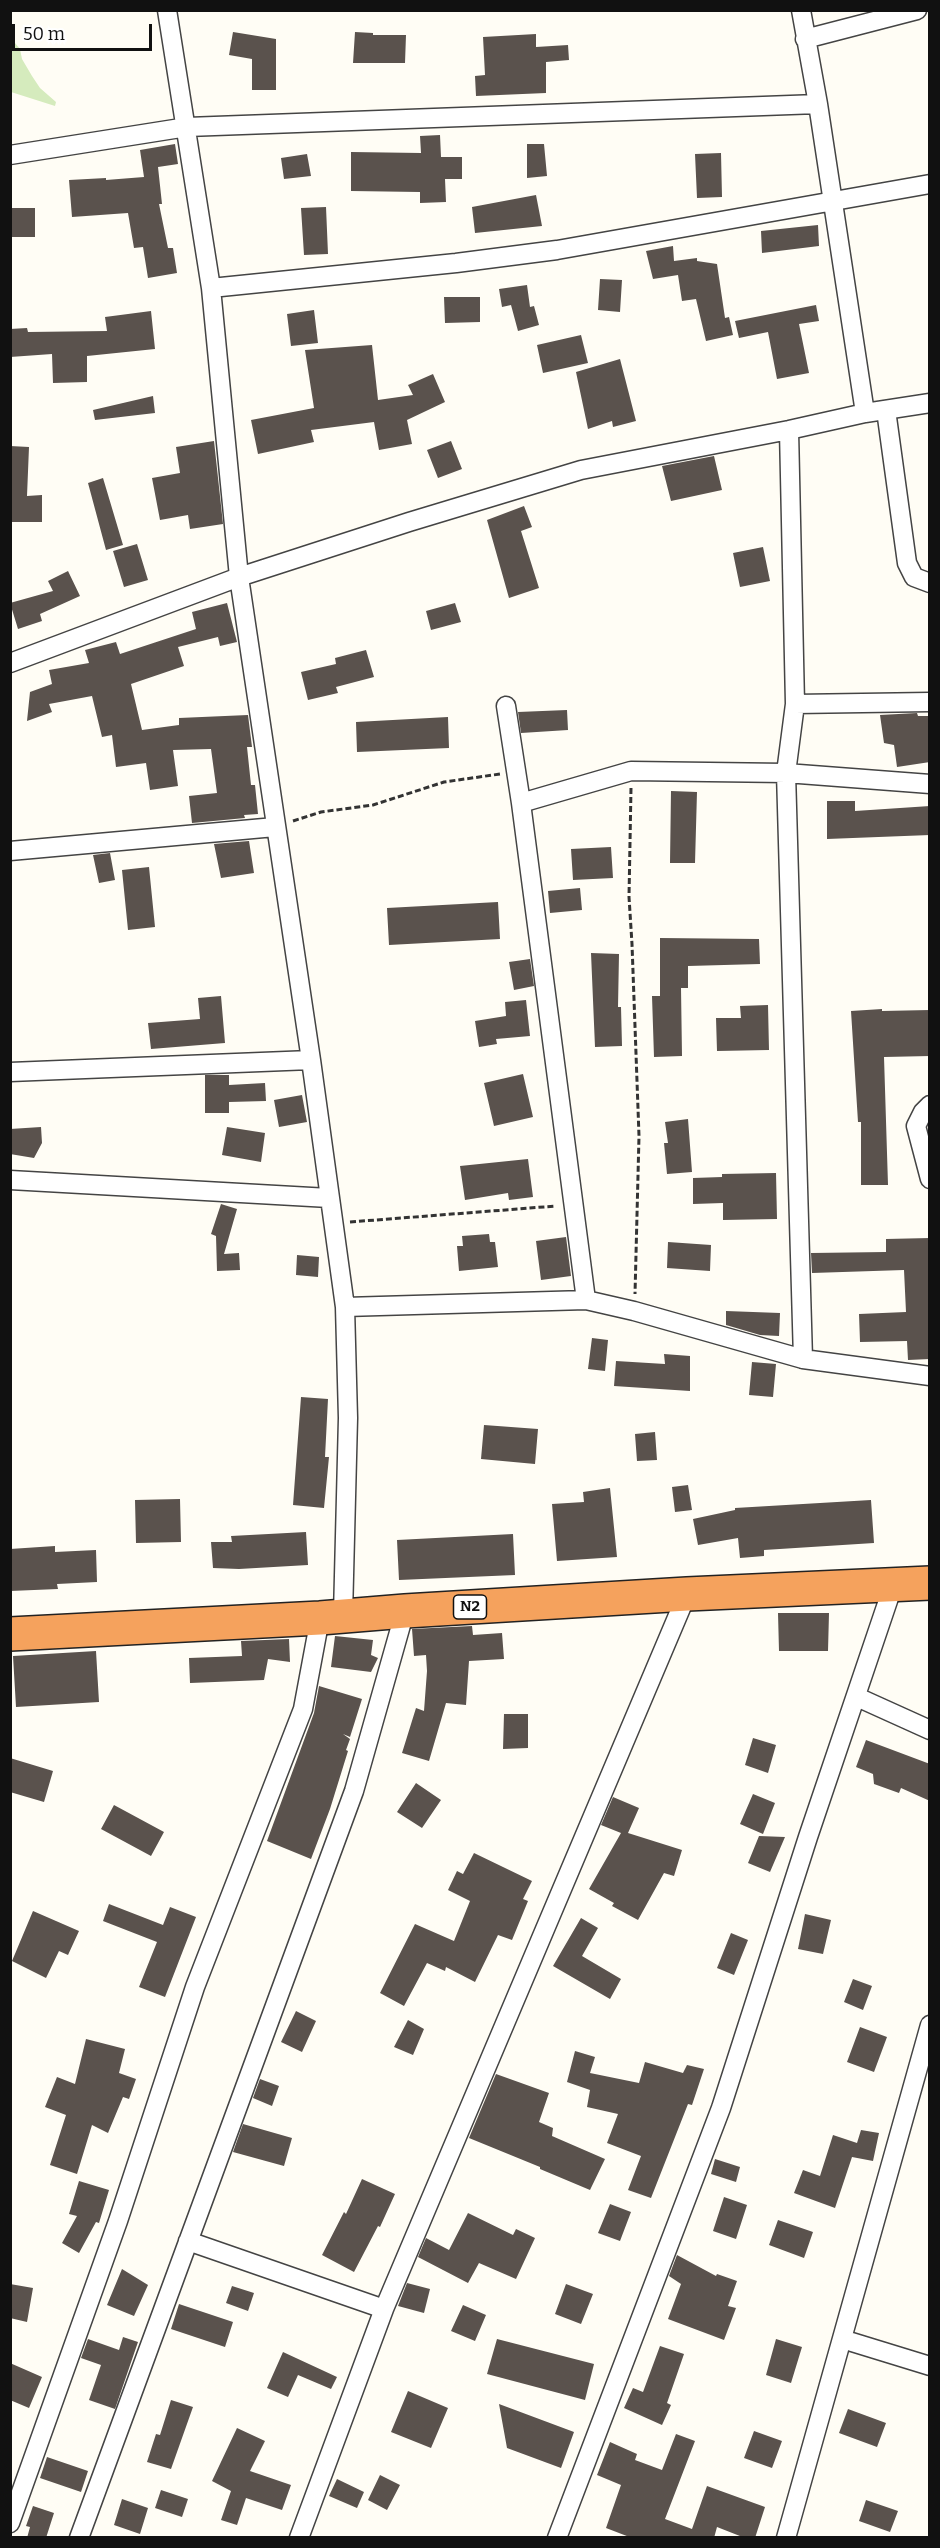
<!DOCTYPE html>
<html>
<head>
<meta charset="utf-8">
<style>
	body { margin:0 }
	#map { position:relative; width:940px; height:2548px; overflow:hidden; background:#fffdf5; font-family:Bitter,serif }
	canvas { display:block }
	.frame { position:absolute; inset:0; border:12px solid #111; pointer-events:none }
	.scale { position:absolute; left:12px; top:24px; width:140px; height:27px; box-sizing:border-box; border:3px solid #111; border-top:0; padding-left:8px; font-size:18px; line-height:21px; white-space:nowrap; color:#111; -webkit-text-stroke:4px #fff; paint-order:stroke }
</style>
</head>
<body>
<div id="map">
<canvas width="940" height="2548"></canvas>
<div class="frame"></div>
<div class="scale">50 m</div>
</div>
<script>
const ctx = document.querySelector('canvas').getContext('2d');
ctx.lineJoin = 'round';
function paint(path, color) { ctx.fillStyle = color; ctx.fill(path, 'evenodd'); }
const shape = rows => new Path2D(rows.map(r => 'M' + r).join(''));
function strokePath(path, color, width, dash) { ctx.strokeStyle = color; ctx.lineWidth = width; ctx.lineCap = dash ? 'butt' : 'round'; ctx.setLineDash(dash || []); ctx.stroke(path); }
function label(font, color, halo, rows, align = 'center') {
  ctx.font = font + ' Bitter,serif'; ctx.lineWidth = 6; ctx.setLineDash([]); ctx.textBaseline = 'middle'; ctx.strokeStyle = halo; ctx.fillStyle = color; for (const [text, x, y, turn = 0] of rows) {
    ctx.save(); ctx.translate(x, y); ctx.rotate((+turn || 0) * Math.PI / 180); ctx.textAlign = isNaN(turn) ? turn : align; if (halo) ctx.strokeText(text, 0, 0); ctx.fillText(text, 0, 0); ctx.restore();
  }
}
paint(shape([
	[10,42,15,43,20,49,22,59,32,76,40,88,56,102,55,106,11,92]
]), '#d5ebbd');
paint(shape([
	[233,32,276,39,276,90,252,90,252,59,229,55],
	[355,32,373,33,373,35,406,35,405,63,353,63],
	[536,34,536,47,568,45,569,60,546,62,546,93,476,96,475,76,485,75,483,37],
	[440,135,441,157,462,157,462,179,445,179,446,202,420,203,420,192,351,191,351,152,421,153,420,136],
	[175,144,178,164,158,167,162,204,159,204,168,248,173,248,177,273,148,278,143,247,134,248,128,213,72,217,69,180,106,178,106,180,144,177,140,150],
	[527,144,544,144,547,176,527,178],
	[721,153,722,197,697,198,695,154],
	[307,154,311,176,284,179,281,158],
	[536,195,542,226,475,233,472,207],
	[326,207,328,254,304,255,301,208],
	[10,208,35,208,35,237,10,237],
	[818,225,819,246,762,253,761,231],
	[673,246,674,261,697,258,697,261,717,264,725,318,729,317,733,335,706,341,696,299,682,301,678,275,653,279,646,251],
	[600,279,622,280,620,312,598,310],
	[527,285,530,307,534,306,539,325,518,331,511,305,502,307,499,289],
	[444,297,480,297,480,322,445,323],
	[816,305,819,321,799,324,809,373,777,379,768,332,739,338,735,321],
	[314,310,318,343,291,346,287,314],
	[151,311,155,349,87,356,87,382,53,383,52,354,10,357,10,329,27,328,28,332,107,331,105,317],
	[581,335,588,363,543,373,537,345],
	[372,345,378,400,413,395,408,385,433,374,445,402,407,420,412,444,379,450,374,422,311,430,314,442,258,454,251,420,314,408,305,350],
	[620,359,636,421,613,427,612,421,588,429,576,372],
	[153,396,155,413,95,420,93,410],
	[214,441,223,524,190,529,188,515,160,520,152,478,180,473,176,447],
	[451,441,462,469,438,478,427,450],
	[10,446,29,447,27,496,42,495,42,522,10,522],
	[714,456,722,490,671,501,662,466],
	[103,478,123,545,106,550,88,483],
	[524,506,532,527,521,531,539,588,509,598,487,520],
	[137,544,148,580,124,587,113,551],
	[763,547,770,581,740,587,733,553],
	[68,571,80,596,40,614,42,621,18,629,10,603,53,591,48,581],
	[227,603,237,642,220,646,218,637,178,647,184,666,131,684,142,730,179,725,179,718,248,715,252,747,247,747,251,785,255,785,258,814,244,815,245,818,192,823,189,796,217,793,211,749,173,750,178,786,150,790,146,763,116,767,112,735,102,737,92,696,49,704,52,712,27,721,30,692,52,684,49,670,89,663,85,650,116,642,120,654,196,629,192,612],
	[455,603,461,622,431,630,426,611],
	[366,650,374,677,336,687,338,693,308,700,301,672,336,664,335,658],
	[567,710,568,730,521,733,518,712],
	[917,713,918,716,930,716,930,762,897,767,894,745,884,743,880,715],
	[448,717,449,748,357,752,356,722],
	[671,791,697,792,695,863,670,863],
	[827,801,855,801,855,811,930,806,930,835,827,839],
	[249,841,254,873,221,878,214,844],
	[611,847,613,878,573,880,571,849],
	[110,853,115,880,99,883,93,855],
	[149,867,155,927,128,930,122,870],
	[580,888,582,910,550,913,548,891],
	[498,902,500,939,389,945,387,908],
	[660,938,759,939,760,964,688,966,688,988,681,988,682,1056,654,1057,652,996,660,996],
	[591,953,619,954,618,1007,621,1007,622,1046,595,1047],
	[530,959,534,986,514,990,509,962],
	[221,996,225,1043,151,1049,148,1023,200,1019,198,998],
	[526,1000,530,1036,496,1039,497,1044,479,1047,475,1021,506,1016,505,1002],
	[768,1005,769,1050,717,1051,716,1018,741,1018,740,1006],
	[882,1009,882,1011,930,1010,930,1056,884,1057,888,1185,861,1185,861,1122,858,1122,851,1011],
	[523,1074,533,1117,494,1126,484,1083],
	[205,1075,229,1075,229,1085,265,1083,266,1101,229,1102,229,1113,205,1113],
	[302,1095,307,1122,279,1127,274,1100],
	[688,1119,692,1172,667,1174,664,1143,668,1143,665,1122],
	[41,1127,42,1143,34,1158,10,1154,10,1129],
	[227,1127,265,1133,261,1162,222,1155],
	[528,1159,533,1197,509,1200,508,1193,465,1200,460,1166],
	[776,1173,777,1219,723,1220,723,1203,693,1204,693,1178,722,1177,722,1174],
	[221,1204,237,1209,224,1254,239,1253,240,1270,217,1271,216,1236,211,1234],
	[489,1234,490,1242,495,1242,498,1267,459,1271,457,1246,463,1246,462,1236],
	[566,1237,571,1276,541,1280,536,1241],
	[930,1238,930,1359,908,1360,907,1341,860,1342,859,1314,906,1312,904,1270,812,1273,811,1253,886,1252,886,1239],
	[668,1242,711,1245,710,1271,667,1268],
	[297,1255,319,1257,318,1277,296,1275],
	[726,1311,780,1313,779,1336,760,1335,726,1325],
	[592,1338,608,1340,605,1371,588,1369],
	[664,1354,690,1356,690,1391,614,1386,616,1361,665,1364],
	[752,1362,776,1364,773,1397,749,1395],
	[301,1397,328,1399,325,1457,329,1457,324,1508,293,1505],
	[484,1425,538,1429,535,1464,481,1459],
	[655,1432,657,1460,637,1461,635,1434],
	[688,1485,692,1510,675,1512,672,1487],
	[610,1488,617,1557,557,1561,552,1504,584,1502,583,1492],
	[180,1499,181,1542,136,1543,135,1500],
	[871,1500,874,1543,764,1550,764,1556,740,1558,738,1538,698,1545,693,1519,735,1510,735,1508],
	[306,1532,308,1565,239,1569,213,1568,211,1542,232,1542,231,1536],
	[513,1534,515,1575,399,1580,397,1540],
	[55,1546,55,1552,96,1550,97,1582,57,1584,58,1589,10,1591,10,1549],
	[778,1613,829,1613,828,1651,779,1651],
	[472,1626,473,1635,502,1633,504,1659,469,1661,466,1705,446,1703,429,1761,402,1753,416,1708,424,1711,427,1671,426,1655,414,1656,412,1629],
	[335,1636,373,1640,371,1655,378,1658,371,1672,331,1667],
	[289,1639,290,1662,268,1659,264,1680,190,1683,189,1658,242,1656,241,1641],
	[96,1651,99,1702,16,1707,13,1656],
	[319,1686,362,1699,350,1737,343,1734,350,1739,346,1750,348,1751,330,1809,311,1859,267,1841,314,1713],
	[504,1714,528,1714,528,1748,503,1749],
	[753,1738,776,1745,768,1773,745,1765],
	[866,1740,930,1764,930,1801,901,1788,899,1793,874,1784,873,1774,856,1767],
	[10,1758,53,1771,44,1802,10,1792],
	[416,1783,441,1800,422,1828,397,1812],
	[753,1794,775,1803,763,1834,740,1824],
	[613,1797,639,1808,628,1833,682,1850,674,1876,664,1873,638,1920,612,1906,614,1903,589,1889,621,1833,601,1825],
	[114,1805,164,1832,151,1856,101,1829],
	[759,1836,785,1837,770,1872,748,1863],
	[474,1853,532,1881,523,1899,528,1901,512,1940,498,1935,475,1982,446,1967,445,1971,427,1963,404,2006,380,1993,415,1924,454,1941,470,1901,448,1890,457,1871,463,1874],
	[109,1904,163,1925,170,1907,196,1917,165,1997,139,1987,157,1942,103,1921],
	[33,1911,79,1931,68,1955,59,1951,46,1978,12,1961],
	[805,1914,831,1920,823,1954,798,1949],
	[581,1918,598,1928,582,1956,621,1979,610,1999,553,1966],
	[731,1933,748,1940,734,1975,717,1968],
	[853,1979,872,1986,863,2010,844,2002],
	[296,2011,316,2021,302,2052,281,2042],
	[408,2020,424,2029,413,2055,394,2047],
	[860,2027,887,2037,874,2072,847,2062],
	[86,2039,125,2049,119,2073,136,2079,129,2099,123,2097,108,2133,92,2125,77,2174,50,2165,66,2115,45,2107,57,2077,75,2084],
	[575,2051,595,2057,590,2073,639,2083,645,2062,683,2073,687,2065,704,2069,692,2105,688,2104,651,2198,628,2190,641,2156,607,2143,618,2114,587,2107,590,2090,567,2082],
	[496,2074,549,2093,539,2122,553,2128,552,2136,605,2159,590,2190,540,2169,540,2167,469,2138],
	[260,2079,279,2086,272,2106,253,2098],
	[243,2124,292,2138,284,2166,233,2152],
	[861,2130,879,2133,873,2161,852,2157,835,2208,794,2193,803,2170,820,2176,833,2135,857,2143],
	[715,2159,740,2167,736,2182,711,2174],
	[362,2179,395,2194,380,2227,378,2226,354,2272,322,2255,344,2212,346,2214],
	[79,2181,109,2190,99,2223,96,2222,79,2253,62,2243,77,2216,69,2214],
	[724,2197,747,2205,736,2239,713,2231],
	[610,2204,631,2212,620,2241,598,2233],
	[468,2213,513,2235,516,2229,535,2238,516,2279,479,2263,468,2283,418,2257,426,2238,449,2250],
	[778,2220,813,2232,804,2258,769,2245],
	[677,2255,716,2276,717,2274,737,2281,728,2306,736,2308,724,2340,668,2319,681,2284,669,2276],
	[122,2269,148,2285,134,2316,107,2305],
	[407,2283,430,2289,424,2313,398,2306],
	[10,2284,33,2288,27,2322,10,2318],
	[566,2284,593,2294,581,2324,555,2314],
	[232,2286,254,2293,248,2311,226,2303],
	[179,2304,233,2322,225,2347,171,2329],
	[463,2305,486,2315,475,2341,451,2331],
	[123,2337,138,2342,115,2409,89,2400,101,2365,81,2358,88,2339,119,2350],
	[497,2339,594,2364,585,2400,487,2374],
	[776,2339,802,2347,791,2383,766,2375],
	[660,2346,684,2354,667,2403,671,2405,662,2425,624,2408,633,2388,643,2392],
	[283,2352,337,2377,331,2389,298,2375,288,2397,267,2388],
	[10,2363,42,2377,29,2408,10,2400],
	[408,2391,448,2408,431,2448,391,2432],
	[171,2400,193,2407,171,2469,147,2462,156,2434,160,2435],
	[499,2404,574,2432,561,2468,507,2448],
	[848,2409,886,2423,877,2447,839,2433],
	[237,2428,265,2441,250,2471,291,2485,282,2510,246,2498,237,2525,221,2520,231,2491,212,2481],
	[754,2431,782,2441,772,2468,744,2458],
	[676,2434,695,2441,665,2519,692,2529,707,2486,765,2507,755,2538,745,2538,717,2527,714,2538,632,2538,606,2528,621,2485,597,2475,610,2442,637,2454,635,2460,662,2470],
	[47,2457,88,2471,81,2492,40,2478],
	[380,2475,400,2485,387,2510,368,2500],
	[337,2479,364,2492,357,2508,329,2496],
	[161,2490,188,2499,182,2517,155,2508],
	[122,2499,148,2508,140,2534,114,2525],
	[866,2500,898,2511,890,2532,859,2521],
	[33,2506,54,2513,46,2538,27,2538,30,2527,26,2526]
]), '#5a524d');
const street = shape([
	[801,10,818,104,865,413],
	[805,39,917,10],
	[10,155,187,127,818,104],
	[211,288,456,263,557,250,930,184],
	[886,410,907,563,914,577,930,583],
	[789,430,795,704,786,773,803,1359],
	[10,663,239,577,409,522,581,470,789,430,865,413,930,403],
	[795,704,930,702],
	[506,706,521,803,586,1300],
	[521,803,631,771,786,773,930,784],
	[10,851,275,827],
	[311,1060,345,1307,348,1418,343,1615],
	[10,1072,311,1060,239,577,211,288,167,10],
	[930,1105,923,1112,916,1126,930,1179],
	[10,1180,329,1198],
	[345,1307,586,1300,634,1311,803,1359,930,1376],
	[857,1697,930,1730],
	[188,2241,384,2309],
	[842,2339,930,2366],
	[10,2523,118,2221,195,1987,303,1709,320,1618],
	[79,2538,354,1791,405,1611],
	[299,2538,384,2309,687,1594],
	[557,2538,721,2108,808,1837,894,1583],
	[786,2538,930,2025]
]);
const highway = shape([
	[10,1634,320,1618,405,1611,687,1594,930,1583]
]);
strokePath(street, '#444', 21);
strokePath(highway, '#222', 36);
strokePath(shape([
	[631,788,629,897,632,944,639,1136,635,1294],
	[293,821,321,812,373,805,444,782,500,774],
	[350,1222,556,1206]
]), '#333', 3, [6, 3]);
strokePath(street, '#fff', 18);
strokePath(highway, '#f5a25d', 33);
for (const [x, y, w] of [
	[470,1607,33]
]) { const box = new Path2D(); box.roundRect(x - w / 2, y - 12, w, 24, 4.5); ctx.fillStyle = '#fff'; ctx.fill(box); strokePath(box, '#111', 1.5); }
label('bold 15px', '#111', null, [
	["N2",470,1607]
]);
</script>
</body>
</html>
